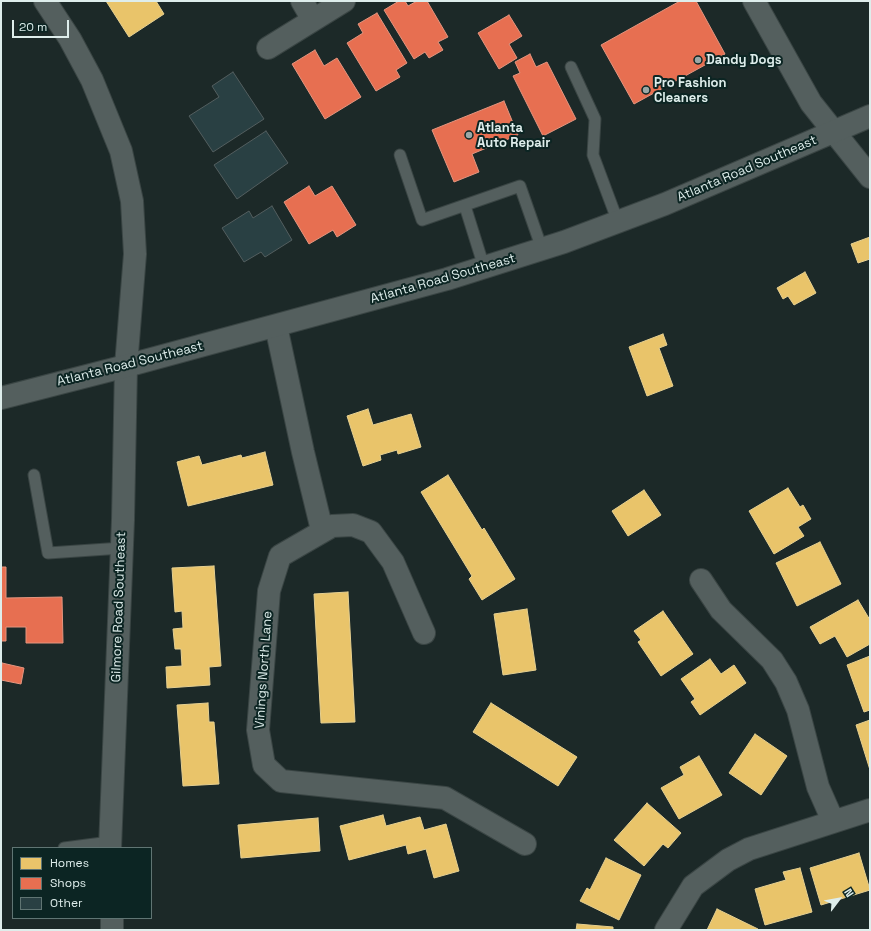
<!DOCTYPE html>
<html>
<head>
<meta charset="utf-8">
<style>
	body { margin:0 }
	#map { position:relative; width:871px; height:931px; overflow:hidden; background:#1c2928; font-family:"Space Grotesk",sans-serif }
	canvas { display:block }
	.frame { position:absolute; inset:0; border:2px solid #deedeb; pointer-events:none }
	.legend { position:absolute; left:12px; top:847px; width:140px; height:72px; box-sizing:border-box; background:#0c2523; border:1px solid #607573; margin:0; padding:5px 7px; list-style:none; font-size:12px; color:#deedeb }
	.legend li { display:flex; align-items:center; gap:8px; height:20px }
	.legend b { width:20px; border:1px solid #607573 }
	.north { position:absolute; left:819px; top:879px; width:40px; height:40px; -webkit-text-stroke:3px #0c2523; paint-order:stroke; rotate:58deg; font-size:11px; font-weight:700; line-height:16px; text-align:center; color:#deedeb }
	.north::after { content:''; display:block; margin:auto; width:14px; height:18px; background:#deedeb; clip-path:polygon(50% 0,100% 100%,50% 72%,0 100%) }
	.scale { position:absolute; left:12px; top:20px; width:57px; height:18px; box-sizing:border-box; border:2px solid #deedeb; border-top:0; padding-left:5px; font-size:12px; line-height:14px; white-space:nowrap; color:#deedeb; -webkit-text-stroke:3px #0c2523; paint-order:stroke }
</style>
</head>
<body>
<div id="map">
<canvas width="871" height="931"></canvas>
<div class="frame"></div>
<ul class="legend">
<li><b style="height:11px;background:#e9c46a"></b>Homes</li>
<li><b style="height:11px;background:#e76f51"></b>Shops</li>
<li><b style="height:11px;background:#294043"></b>Other</li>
</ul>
<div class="north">N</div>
<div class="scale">20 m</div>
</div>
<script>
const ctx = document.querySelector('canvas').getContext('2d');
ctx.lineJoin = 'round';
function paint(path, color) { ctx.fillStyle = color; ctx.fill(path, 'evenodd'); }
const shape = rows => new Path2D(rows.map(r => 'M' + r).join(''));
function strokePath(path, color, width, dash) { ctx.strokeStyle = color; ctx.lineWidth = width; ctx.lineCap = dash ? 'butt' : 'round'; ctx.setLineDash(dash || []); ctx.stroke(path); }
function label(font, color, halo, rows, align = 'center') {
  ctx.font = font + ' "Space Grotesk",sans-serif'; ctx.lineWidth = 4; ctx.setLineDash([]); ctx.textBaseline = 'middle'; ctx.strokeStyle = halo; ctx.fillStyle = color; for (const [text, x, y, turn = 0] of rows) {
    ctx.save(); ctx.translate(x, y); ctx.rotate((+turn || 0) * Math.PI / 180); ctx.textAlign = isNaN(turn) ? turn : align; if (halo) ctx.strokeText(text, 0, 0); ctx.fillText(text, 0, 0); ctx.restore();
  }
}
const homes = shape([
	[106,1,156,1,164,14,129,37,106,1],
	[870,237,870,259,858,263,851,244,870,237],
	[805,272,816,293,794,305,788,296,783,299,777,288,805,272],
	[663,334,667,345,659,348,673,386,647,396,629,347,663,334],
	[368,409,373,425,411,414,421,447,398,454,397,450,380,455,381,460,363,466,347,416,368,409],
	[265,452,273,485,188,506,177,462,199,456,202,465,241,455,242,458,265,452],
	[448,475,482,530,484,528,515,579,482,600,469,579,472,576,421,492,448,475],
	[788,488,800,507,803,505,811,519,798,527,804,536,774,554,749,511,788,488],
	[644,490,661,515,628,536,612,511,644,490],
	[820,542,841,584,797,606,776,563,820,542],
	[214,566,221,666,209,667,210,685,167,688,166,667,182,666,181,649,175,649,173,629,183,628,182,611,175,612,172,568,214,566],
	[348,592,355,722,321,723,314,594,348,592],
	[858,600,870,620,870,644,847,657,835,636,820,644,810,627,858,600],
	[527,609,536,670,503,675,494,614,527,609],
	[663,611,693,654,661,676,638,642,641,640,634,631,663,611],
	[870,656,870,710,864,712,847,665,870,656],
	[710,659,721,674,734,665,746,683,700,715,691,702,695,699,681,679,710,659],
	[208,703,209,722,214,722,219,784,183,786,177,705,208,703],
	[491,703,577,757,558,786,473,732,491,703],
	[870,720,870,770,856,725,870,720],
	[755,734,787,756,761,795,729,773,755,734],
	[699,756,722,795,679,819,661,788,684,775,680,767,699,756],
	[647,803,681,833,668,848,663,844,644,866,614,840,647,803],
	[383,815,386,826,420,817,424,830,446,824,459,871,434,878,426,849,408,854,406,845,349,860,340,826,383,815],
	[318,818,320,851,241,858,238,825,318,818],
	[859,853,870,890,821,905,810,868,859,853],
	[606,858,641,875,619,920,580,901,587,888,590,890,606,858],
	[800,868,812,912,765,925,755,889,786,880,783,872,800,868],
	[717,909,758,929,758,930,707,930,717,909],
	[577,924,613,927,613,930,576,930,577,924]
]);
paint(homes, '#e9c46a');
strokePath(homes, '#e6d091', 1);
const shops = shape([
	[399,1,405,1,408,6,417,1,427,1,448,37,438,42,443,50,429,58,425,52,414,59,384,10,399,1],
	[680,1,696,1,725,54,634,104,601,45,680,1],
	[377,13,407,63,396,70,400,77,376,91,347,43,363,33,358,24,377,13],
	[509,15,522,36,509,44,517,58,499,69,478,33,509,15],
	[315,50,324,66,337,58,361,97,325,119,292,64,315,50],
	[530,54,536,67,547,62,576,119,543,136,513,76,520,73,515,62,530,54],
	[504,101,518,135,472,154,479,172,454,182,432,130,504,101],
	[309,186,315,196,332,186,356,225,337,237,333,230,309,244,284,202,309,186],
	[1,567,6,567,6,598,62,597,63,643,26,643,26,627,6,627,6,641,1,641,1,567],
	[2,663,24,668,21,684,1,680,2,663]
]);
paint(shops, '#e76f51');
strokePath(shops, '#e4957f', 1);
const building = shape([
	[233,72,264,119,213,152,189,116,219,97,212,86,233,72],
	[266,131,288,163,237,199,214,165,266,131],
	[272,206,292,240,265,257,261,252,244,262,222,228,249,211,253,218,272,206]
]);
paint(building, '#294043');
strokePath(building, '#535e5f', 1);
const service = shape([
	[571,67,595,119,593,155,618,222],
	[400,155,422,220,520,186,542,249],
	[465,206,484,267],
	[34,475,48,553,122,548],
	[64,848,110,842]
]);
const minor = shape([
	[302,1,313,20],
	[754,1,811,103,870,177],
	[268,48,344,1],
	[276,326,303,452,322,530],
	[701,580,721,610,772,660,786,682,798,710,818,787,833,821],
	[424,633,393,562,371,532,353,525,332,526,280,556,269,591,258,730,264,765,281,781,445,798,525,844],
	[110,848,123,520,126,366],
	[112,918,112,930],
	[666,930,693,886,728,860,749,849,870,810]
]);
const tertiary = shape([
	[45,1,70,39,92,80,121,151,132,201,135,254,126,366]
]);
const secondary = shape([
	[1,398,126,366,447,279,564,242,665,204,870,116]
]);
strokePath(service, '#3a4544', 13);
strokePath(minor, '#3a4544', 24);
strokePath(tertiary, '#3a4544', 24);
strokePath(secondary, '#3a4544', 24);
strokePath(service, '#545f5e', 11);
strokePath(minor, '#545f5e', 22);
strokePath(tertiary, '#545f5e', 22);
strokePath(secondary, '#545f5e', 22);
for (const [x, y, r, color] of [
	[698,60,4,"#9aa8a7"],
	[646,90,4,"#9aa8a7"],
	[469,135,4,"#9aa8a7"]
]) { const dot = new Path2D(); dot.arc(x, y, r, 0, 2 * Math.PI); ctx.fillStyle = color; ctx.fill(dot); strokePath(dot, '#0c2523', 1.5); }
label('bold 13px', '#deedeb', '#0c2523', [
	["Dandy Dogs",706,60],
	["Pro Fashion",654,83],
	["Cleaners",654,98],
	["Atlanta",477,128],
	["Auto Repair",477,143]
], 'left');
label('13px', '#deedeb', '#0c2523', [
	["Atlanta Road Southeast",747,169,-23],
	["Atlanta Road Southeast",443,279,-16],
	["Atlanta Road Southeast",130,364,-14],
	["Gilmore Road Southeast",119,607,-88],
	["Vinings North Lane",264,670,-86]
]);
</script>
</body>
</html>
